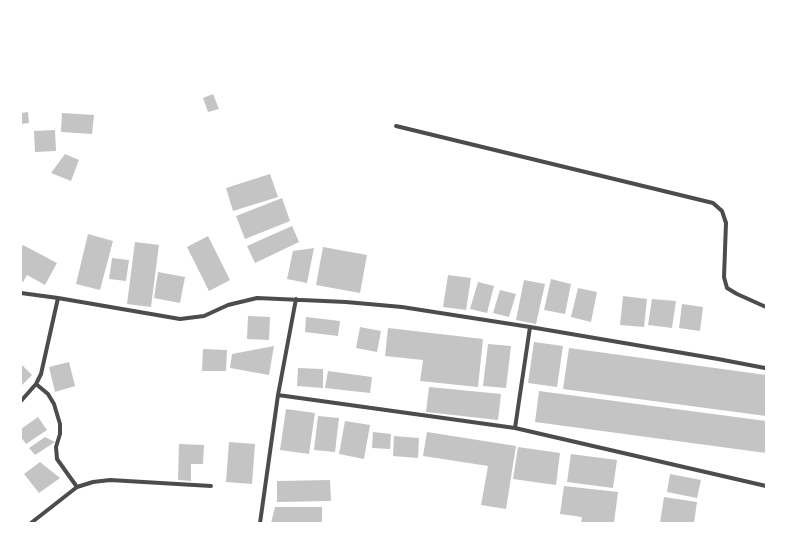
<!DOCTYPE html>
<html>
<head>
<meta charset="utf-8">
<style>
	body { margin:0 }
	#map { position:relative; width:787px; height:544px; overflow:hidden; background:#fff; font-family:"IBM Plex Sans",sans-serif }
	canvas { display:block }
	.frame { position:absolute; inset:0; border:22px solid #fff; pointer-events:none }
</style>
</head>
<body>
<div id="map">
<canvas width="787" height="544"></canvas>
<div class="frame"></div>
</div>
<script>
const ctx = document.querySelector('canvas').getContext('2d');
ctx.lineJoin = 'round';
function paint(path, color) { ctx.fillStyle = color; ctx.fill(path, 'evenodd'); }
const shape = rows => new Path2D(rows.map(r => 'M' + r).join(''));
function strokePath(path, color, width, dash) { ctx.strokeStyle = color; ctx.lineWidth = width; ctx.lineCap = dash ? 'butt' : 'round'; ctx.setLineDash(dash || []); ctx.stroke(path); }
paint(shape([
	[213,94,219,109,208,112,203,98],
	[28,112,29,123,21,124,21,113],
	[62,113,94,115,92,134,61,132],
	[55,130,56,151,35,152,34,131],
	[65,154,79,160,71,181,51,173],
	[270,174,278,197,233,211,226,188],
	[282,198,290,221,245,239,236,216],
	[292,226,299,242,255,263,247,246],
	[88,234,113,241,100,290,76,284],
	[208,236,230,280,209,291,187,247],
	[135,242,159,245,151,307,127,304],
	[23,245,57,263,45,285,27,275,23,282,21,281,21,248],
	[323,247,367,255,360,293,316,285],
	[314,248,307,283,287,279,293,251],
	[112,258,129,260,126,281,109,279],
	[158,272,185,277,180,303,154,298],
	[448,275,471,278,466,310,443,307],
	[551,279,571,284,565,314,544,310],
	[524,280,545,284,536,324,516,320],
	[478,282,494,286,487,313,470,309],
	[578,288,597,292,591,322,571,317],
	[500,290,516,294,509,317,493,313],
	[623,296,647,299,644,327,620,325],
	[652,299,676,301,672,328,648,325],
	[682,304,703,307,700,331,679,328],
	[248,316,270,317,269,340,247,339],
	[306,317,340,321,338,336,305,332],
	[360,327,381,331,377,352,356,348],
	[388,328,483,339,478,387,420,381,423,360,385,356],
	[534,342,563,346,557,387,528,383],
	[488,344,511,346,506,388,483,386],
	[274,346,269,375,230,368,232,354],
	[569,348,766,375,766,416,563,389],
	[203,349,227,350,226,371,202,371],
	[69,362,75,386,55,392,49,367],
	[21,364,32,375,21,386],
	[298,368,323,369,323,388,297,386],
	[328,371,372,377,370,393,325,388],
	[429,387,501,394,498,420,426,412],
	[539,391,766,421,766,453,535,422],
	[286,409,315,413,309,454,280,450],
	[318,416,339,418,335,452,314,450],
	[38,417,47,430,26,444,21,437,21,429],
	[345,421,370,425,364,459,339,454],
	[373,432,391,434,390,449,372,448],
	[427,432,516,446,506,509,481,505,488,466,423,456],
	[394,436,419,438,418,458,393,456],
	[45,437,55,442,35,455,29,448],
	[229,442,255,444,252,484,226,482],
	[179,444,204,445,203,464,191,464,191,481,178,480],
	[518,447,560,453,556,485,513,479],
	[571,454,617,460,613,488,567,482],
	[40,462,60,478,39,493,24,474],
	[670,474,701,480,697,498,667,492],
	[330,480,331,501,277,502,277,481],
	[564,486,618,492,614,523,581,523,582,517,560,514],
	[664,497,697,502,694,523,660,523],
	[275,507,322,507,322,523,271,523]
]), '#c4c4c4');
strokePath(shape([
	[396,126,713,203,722,211,726,223,724,277,727,288,737,294,766,307],
	[21,293,58,298],
	[36,384,48,394,54,404,60,424,60,434,56,447,57,459,77,487],
	[278,395,515,428,766,486],
	[21,401,36,384,41,374,58,298,180,319,204,316,228,305,257,298,346,302,402,307,530,327,718,359,765,368],
	[515,428,530,327],
	[31,523,77,487,93,482,110,480,211,486],
	[260,523,278,395,296,299]
]), '#4c4c4c', 4);
</script>
</body>
</html>
